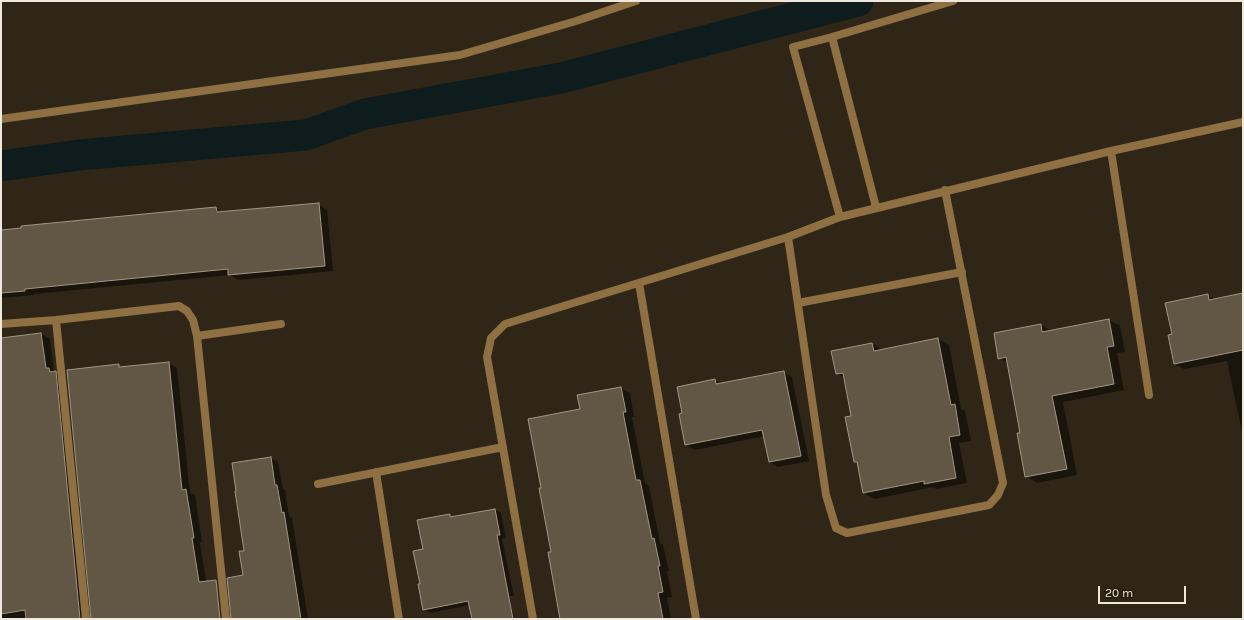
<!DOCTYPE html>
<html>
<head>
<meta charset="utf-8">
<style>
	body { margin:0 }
	#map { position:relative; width:1244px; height:620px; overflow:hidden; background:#302617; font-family:Karla,sans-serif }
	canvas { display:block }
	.frame { position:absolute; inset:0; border:2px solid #efe8de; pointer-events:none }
	.scale { position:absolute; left:1098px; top:586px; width:88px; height:18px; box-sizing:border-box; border:2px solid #efe8de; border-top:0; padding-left:5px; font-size:12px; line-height:14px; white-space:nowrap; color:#efe8de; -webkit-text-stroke:3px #261c0d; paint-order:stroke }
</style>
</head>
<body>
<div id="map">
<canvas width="1244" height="620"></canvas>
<div class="frame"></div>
<div class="scale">20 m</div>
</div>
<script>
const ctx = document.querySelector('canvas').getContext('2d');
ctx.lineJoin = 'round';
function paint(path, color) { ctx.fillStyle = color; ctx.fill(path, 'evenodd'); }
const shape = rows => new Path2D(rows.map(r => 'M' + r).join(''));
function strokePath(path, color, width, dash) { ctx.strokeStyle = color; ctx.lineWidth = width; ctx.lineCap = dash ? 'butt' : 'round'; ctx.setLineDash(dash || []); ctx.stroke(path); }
paint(shape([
	[318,204,327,210,333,271,238,280,230,275,34,294,34,295,1,298,1,230,216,208,224,213],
	[1243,294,1243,437,1227,361,1184,369,1175,364,1173,335,1208,296,1215,299],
	[1109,320,1120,326,1125,352,1117,353,1124,390,1063,402,1077,475,1037,483,1026,476,1021,433,1008,363,999,358,1041,325,1052,331],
	[41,334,50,339,54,372,64,378,89,619,1,619,1,339],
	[938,339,949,345,961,409,965,411,971,441,959,443,967,483,936,489,933,487,875,499,864,493,859,464,855,462,852,417,845,378,837,373,872,344,883,350],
	[168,363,177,368,190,493,195,495,202,542,200,543,209,598,202,619,92,619,119,365,124,368],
	[783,372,792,377,809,461,778,467,770,462,765,436,695,450,686,445,680,414,683,414,715,381,721,384],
	[620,388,630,393,634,417,632,417,645,483,649,486,660,543,663,545,669,571,667,571,672,597,667,598,671,619,561,619,542,489,581,410],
	[271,458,278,462,283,489,285,490,289,516,292,518,308,619,251,619,245,551],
	[495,510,501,513,506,538,502,539,514,596,509,596,514,619,471,619,469,605,430,613,424,609,421,584,449,515,454,518]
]), '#0007');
strokePath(shape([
	[1,166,79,155,306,135,365,114,561,78,858,1]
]), '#0e1c1d', 31);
const building = shape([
	[319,203,325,266,228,275,228,269,25,289,25,291,1,293,1,230,21,228,21,226,216,207,217,212,319,203],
	[1243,293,1243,350,1174,364,1168,335,1172,334,1165,303,1208,294,1209,300,1243,293],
	[1109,319,1114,346,1107,347,1114,384,1052,396,1067,469,1025,477,1017,433,1020,433,1006,357,998,359,994,333,1041,324,1042,332,1109,319],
	[41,333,46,368,49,368,50,372,56,371,80,619,26,619,25,610,1,614,1,338,41,333],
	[938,338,951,405,955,404,960,435,949,437,956,478,924,484,924,481,863,493,857,462,854,462,845,417,851,416,843,373,836,374,831,351,872,343,874,351,938,338],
	[169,362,182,490,186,489,194,538,192,538,199,582,216,580,220,619,91,619,67,370,119,364,119,367,169,362],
	[784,371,801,456,769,462,762,430,685,445,679,414,682,413,677,387,715,379,716,384,784,371],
	[621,387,626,412,623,412,636,480,640,480,652,539,654,538,660,566,658,566,663,592,658,593,663,619,560,619,548,552,551,552,539,488,541,488,528,419,580,409,577,395,621,387],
	[271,457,275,485,277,485,282,513,284,512,301,619,231,619,227,578,243,575,239,551,244,551,235,491,236,491,232,463,271,457],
	[495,509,500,535,497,535,513,619,472,619,468,601,423,610,418,584,420,584,413,551,423,549,417,520,450,514,450,517,495,509]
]);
paint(building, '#625645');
strokePath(building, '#a29683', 1);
strokePath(shape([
	[832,37,876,207],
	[1111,151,1149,395],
	[840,217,793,47,832,37,953,1],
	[788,237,826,495,836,528,847,533,989,505,998,495,1003,483,945,190],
	[639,283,696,619],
	[798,303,962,272],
	[56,320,86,619],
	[1,324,56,320,179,306,187,311,193,320,197,336,226,619],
	[197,336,281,324],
	[376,472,399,619],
	[318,484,503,447],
	[533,619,487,357,491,338,505,324,788,237,840,217,1111,151,1243,122]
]), '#8e7042', 8);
strokePath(shape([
	[1,119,460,55,576,21,636,1]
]), '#8e7042', 8);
</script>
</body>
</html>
